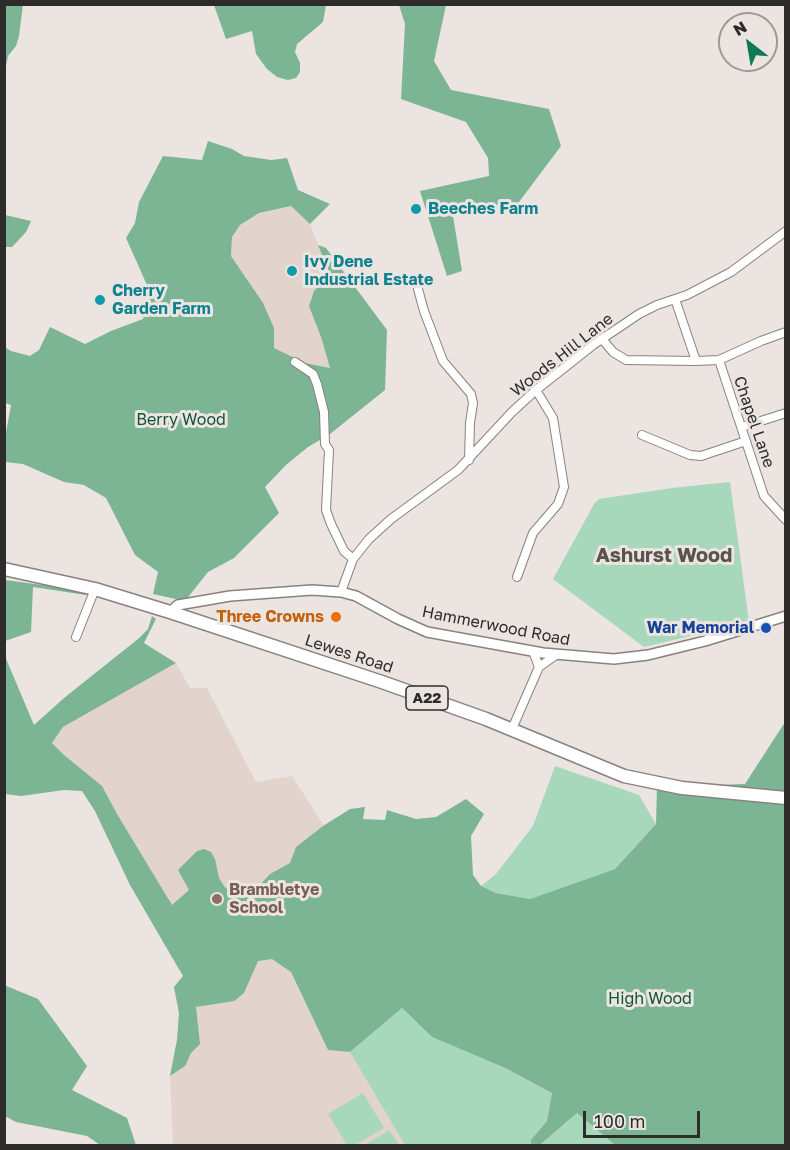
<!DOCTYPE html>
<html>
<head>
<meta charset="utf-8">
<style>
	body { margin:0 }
	#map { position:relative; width:790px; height:1150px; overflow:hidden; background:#ebe4e1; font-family:"Golos Text",sans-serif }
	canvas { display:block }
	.frame { position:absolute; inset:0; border:6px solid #2e2c2a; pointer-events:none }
	.north { position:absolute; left:718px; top:12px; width:60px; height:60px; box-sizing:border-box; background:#ebe4e1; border:2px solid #9f9a98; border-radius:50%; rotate:329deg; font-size:16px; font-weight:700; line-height:24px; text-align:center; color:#2e2c2a }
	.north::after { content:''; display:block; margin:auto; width:21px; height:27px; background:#0c7b57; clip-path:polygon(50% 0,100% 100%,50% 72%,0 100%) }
	.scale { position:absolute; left:583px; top:1111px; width:117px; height:27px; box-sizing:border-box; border:3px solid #2e2c2a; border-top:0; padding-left:8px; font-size:18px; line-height:21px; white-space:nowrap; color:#2e2c2a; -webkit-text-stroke:4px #ebe4e1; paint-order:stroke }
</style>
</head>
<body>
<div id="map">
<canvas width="790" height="1150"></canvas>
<div class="frame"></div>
<div class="north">N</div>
<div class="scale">100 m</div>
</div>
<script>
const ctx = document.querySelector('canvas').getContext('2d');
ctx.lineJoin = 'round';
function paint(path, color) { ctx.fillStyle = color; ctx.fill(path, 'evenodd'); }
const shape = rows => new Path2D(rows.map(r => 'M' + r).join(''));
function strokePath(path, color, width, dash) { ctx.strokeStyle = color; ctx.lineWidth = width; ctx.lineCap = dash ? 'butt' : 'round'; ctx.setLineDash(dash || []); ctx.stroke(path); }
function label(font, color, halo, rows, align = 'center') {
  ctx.font = font + ' "Golos Text",sans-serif'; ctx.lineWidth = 6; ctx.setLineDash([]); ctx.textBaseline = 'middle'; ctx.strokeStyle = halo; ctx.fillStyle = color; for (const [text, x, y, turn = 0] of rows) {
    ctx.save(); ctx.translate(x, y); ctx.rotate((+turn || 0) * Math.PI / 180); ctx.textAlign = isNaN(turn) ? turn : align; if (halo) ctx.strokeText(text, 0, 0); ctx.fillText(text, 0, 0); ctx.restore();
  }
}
paint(shape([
	[291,206,310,224,330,274,314,291,321,337,330,368,305,363,274,348,274,328,231,256,232,237,240,225,259,213],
	[176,663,190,688,207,688,256,782,292,776,332,838,291,972,328,1050,350,1052,615,1145,173,1145,170,1076,177,1040,179,1013,174,987,183,976,130,885,95,811,82,791,64,790,52,743,63,727]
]), '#e2d4cd');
paint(shape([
	[730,482,749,622,644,647,553,579,594,504,599,499,672,488],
	[555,766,639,795,656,824,615,869,530,899,496,893,481,886,496,874,533,826],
	[402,1008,432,1037,505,1068,552,1093,547,1121,531,1140,531,1145,405,1145,350,1052],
	[363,1093,384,1128,355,1145,347,1145,328,1114],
	[577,1113,615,1145,540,1146],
	[389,1130,399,1145,365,1145]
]), '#a8d8bb');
paint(shape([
	[5,4,23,5,19,36,16,46,8,56,5,71],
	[214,5,214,4,326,5,323,22,297,44,295,52,300,63,300,72,296,78,288,80,277,77,267,69,256,54,252,31,226,39],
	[399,5,446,5,434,61,451,90,549,109,561,146,516,206,451,204,462,271,447,276,420,191,489,176,488,158,466,122,401,99,405,24],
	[208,141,232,149,244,156,271,160,287,158,298,190,330,204,310,224,291,206,259,213,240,225,232,237,231,256,263,303,274,328,274,348,305,363,330,368,321,337,309,306,314,291,330,274,318,245,326,248,387,330,385,390,330,434,308,447,286,465,265,487,279,513,234,558,208,572,185,601,153,594,158,572,135,555,106,498,84,485,64,482,23,464,5,462,5,438,11,405,5,403,5,347,11,351,30,356,39,350,50,327,85,344,111,331,143,319,151,294,126,238,135,223,139,202,163,156,202,160],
	[5,215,31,221,26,232,12,247,5,247],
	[5,580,87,591,86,595,33,587,31,632,5,641],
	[152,616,156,619,144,643,176,663,63,727,52,743,64,755,102,786,117,814,172,905,189,890,178,870,197,851,204,849,211,852,215,859,219,878,224,886,230,892,244,895,259,886,270,874,290,863,296,847,323,826,350,809,365,807,363,819,385,820,387,810,416,819,436,817,466,799,484,814,471,836,473,875,481,886,496,893,530,899,615,869,656,824,657,787,745,784,785,722,785,1145,615,1145,577,1113,540,1145,531,1145,531,1140,547,1121,552,1093,505,1068,432,1037,402,1008,350,1052,328,1050,291,972,272,959,258,961,244,993,234,1001,196,1007,200,1044,191,1053,185,1066,170,1076,177,1040,179,1013,174,987,183,976,130,885,95,811,82,791,64,790,21,796,5,794,4,654,34,725,64,698,138,639,148,629],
	[4,985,38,999,87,1066,72,1090,127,1118,136,1145,100,1145,87,1136,16,1122,5,1116]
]), '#7cb594');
const minor = shape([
	[418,289,424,311,443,361,471,394,473,403,470,423,469,460],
	[675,299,696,361],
	[602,339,613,352,626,360,696,361,719,360,761,341,786,332],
	[719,360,764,496,786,520],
	[295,362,313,374,317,384,324,412,325,444,329,450,326,510,331,524,344,551,353,559],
	[742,427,786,413],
	[642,435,690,455,701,456,746,441],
	[517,577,533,533,558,504,564,487,553,418,536,390],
	[341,592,353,559,369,539,391,519,458,470,512,412,536,390,593,345,639,314,657,305,687,295,731,272,786,231],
	[76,637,95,589],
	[533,651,539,667,556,655],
	[512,729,539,667]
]);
const tertiary = shape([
	[170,612,178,605,230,596,312,590,341,592,356,596,398,619,427,632,543,653,614,659,648,655,705,641,786,616]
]);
const trunk = shape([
	[4,569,95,589,170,612,382,682,486,719,624,776,682,788,786,798]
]);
strokePath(minor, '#88827f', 10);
strokePath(tertiary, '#88827f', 12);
strokePath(trunk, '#88827f', 15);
strokePath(minor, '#fff', 8);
strokePath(tertiary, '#fff', 9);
strokePath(trunk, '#fff', 12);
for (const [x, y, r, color] of [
	[416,209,6,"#0f9aa8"],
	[292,271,6,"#0f9aa8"],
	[100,300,6,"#0f9aa8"],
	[336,617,6,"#e8710a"],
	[766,628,6,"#1a4fb4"],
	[217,899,6,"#8d6e63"]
]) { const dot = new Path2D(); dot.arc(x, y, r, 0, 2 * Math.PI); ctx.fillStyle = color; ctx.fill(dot); strokePath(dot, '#ebe4e1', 2); }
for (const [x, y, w] of [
	[427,698,42]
]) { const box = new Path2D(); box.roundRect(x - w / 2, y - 12, w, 24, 4.5); ctx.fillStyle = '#ebe4e1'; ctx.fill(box); strokePath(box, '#2e2c2a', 1.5); }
label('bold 15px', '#2e2c2a', null, [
	["A22",427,698]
]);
label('bold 16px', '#0d838f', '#ebe4e1', [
	["Beeches Farm",428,209],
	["Ivy Dene",304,262],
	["Industrial Estate",304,280],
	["Cherry",112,291],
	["Garden Farm",112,309]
], 'left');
label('16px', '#2e2c2a', '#ebe4e1', [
	["Woods Hill Lane",562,355,-38],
	["Chapel Lane",754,422,71],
	["Hammerwood Road",496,626,11],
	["Lewes Road",349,654,18]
]);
label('16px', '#0e5535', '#ebe4e1', [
	["Berry Wood",181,420],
	["High Wood",650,999]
]);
label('bold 16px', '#c56008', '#ebe4e1', [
	["Three Crowns",324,617]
], 'right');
label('bold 16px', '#164399', '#ebe4e1', [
	["War Memorial",754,628]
], 'right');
label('bold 16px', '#785e54', '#ebe4e1', [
	["Brambletye",229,890],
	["School",229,908]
], 'left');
label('bold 20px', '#595350', '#ebe4e1', [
	["Ashurst Wood",664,556]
]);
</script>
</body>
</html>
